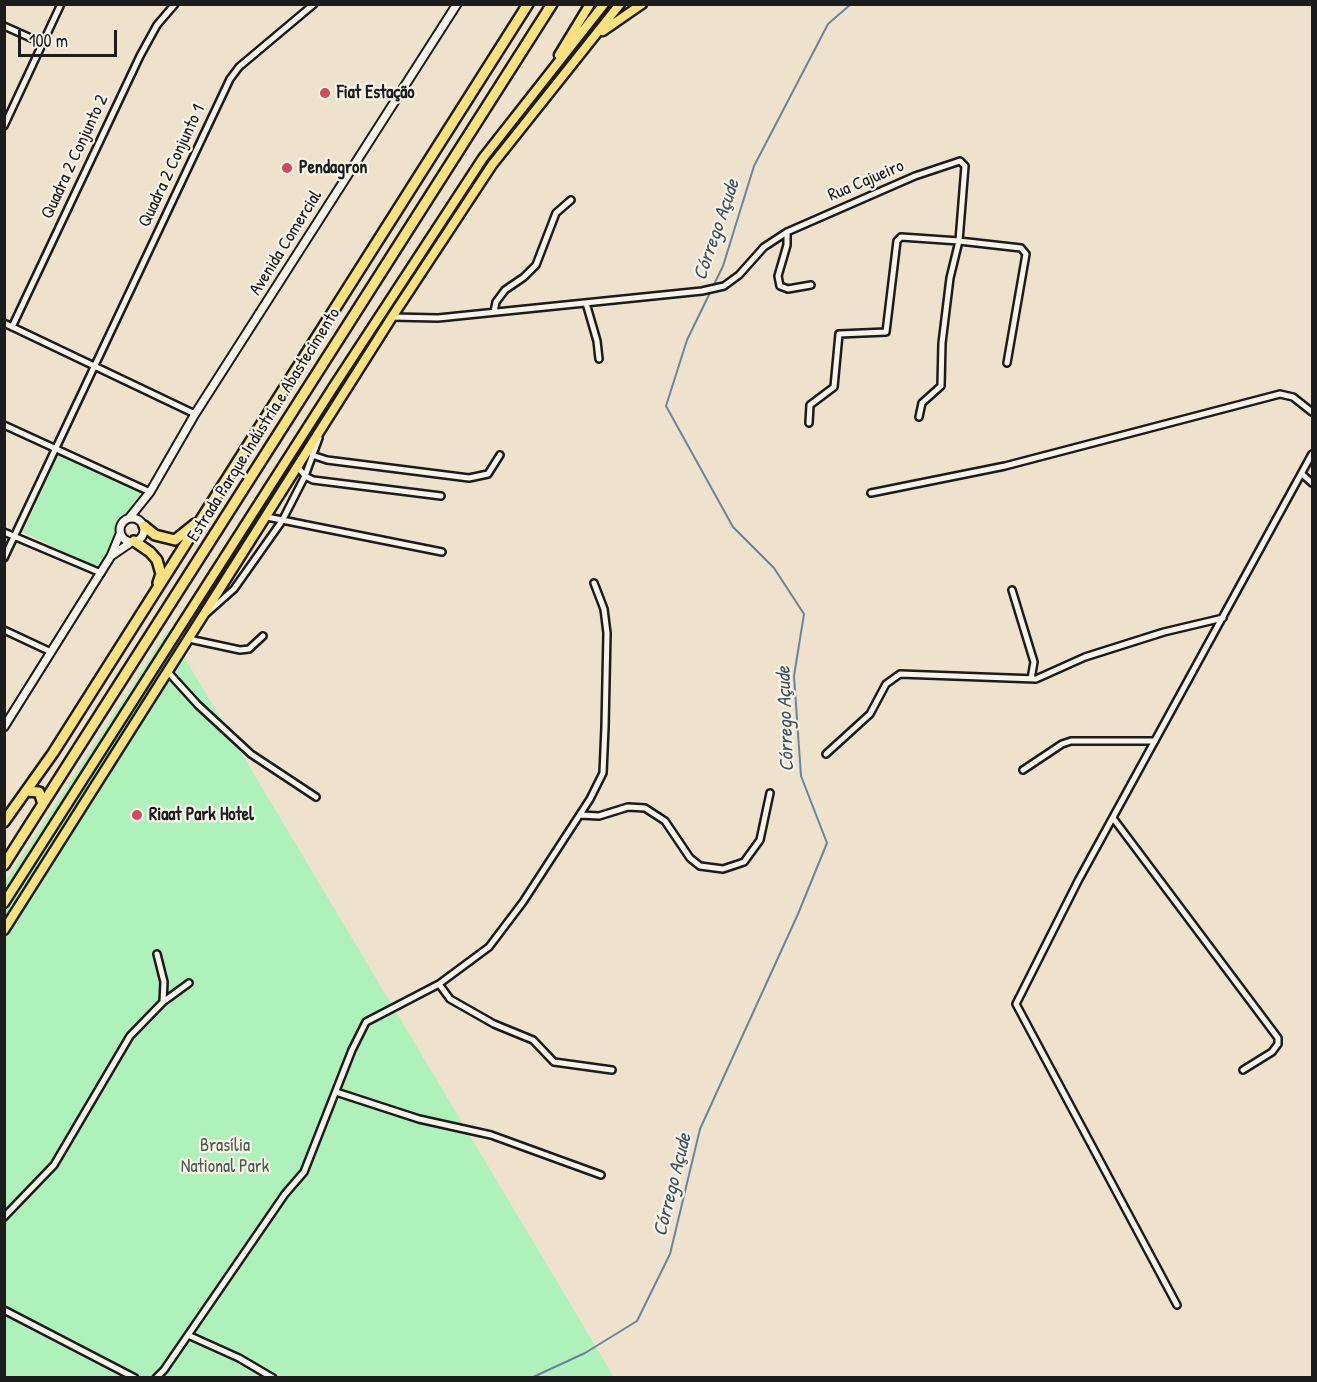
<!DOCTYPE html>
<html>
<head>
<meta charset="utf-8">
<style>
	body { margin:0 }
	#map { position:relative; width:1317px; height:1382px; overflow:hidden; background:#efe2cd; font-family:"Patrick Hand",sans-serif }
	canvas { display:block }
	.frame { position:absolute; inset:0; border:6px solid #1c1c1c; pointer-events:none }
	.scale { position:absolute; left:18px; top:30px; width:99px; height:27px; box-sizing:border-box; border:3px solid #1c1c1c; border-top:0; padding-left:8px; font-size:18px; line-height:21px; white-space:nowrap; color:#1c1c1c; -webkit-text-stroke:4px #f7f3e8; paint-order:stroke }
</style>
</head>
<body>
<div id="map">
<canvas width="1317" height="1382"></canvas>
<div class="frame"></div>
<div class="scale">100 m</div>
</div>
<script>
const ctx = document.querySelector('canvas').getContext('2d');
ctx.lineJoin = 'round';
function paint(path, color) { ctx.fillStyle = color; ctx.fill(path, 'evenodd'); }
const shape = rows => new Path2D(rows.map(r => 'M' + r).join(''));
function strokePath(path, color, width, dash) { ctx.strokeStyle = color; ctx.lineWidth = width; ctx.lineCap = dash ? 'butt' : 'round'; ctx.setLineDash(dash || []); ctx.stroke(path); }
function label(font, color, halo, rows, align = 'center') {
  ctx.font = font + ' "Patrick Hand",sans-serif'; ctx.lineWidth = 4.5; ctx.setLineDash([]); ctx.textBaseline = 'middle'; ctx.strokeStyle = halo; ctx.fillStyle = color; for (const [text, x, y, turn = 0] of rows) {
    ctx.save(); ctx.translate(x, y); ctx.rotate((+turn || 0) * Math.PI / 180); ctx.textAlign = isNaN(turn) ? turn : align; if (halo) ctx.strokeText(text, 0, 0); ctx.fillText(text, 0, 0); ctx.restore();
  }
}
paint(shape([
	[59,453,143,494,141,501,118,527,117,535,100,569,23,532],
	[168,630,614,1377,5,1377,4,884]
]), '#aef1bb');
strokePath(shape([
	[531,1378,585,1353,637,1321,670,1254,700,1129,798,914,827,843,801,776,794,676,804,614,774,568,733,527,666,406,687,340,723,266,754,166,828,24,851,4]
]), '#65869e', 2);
const minor = shape([
	[4,26,42,43],
	[4,126,61,4],
	[787,232,787,245,778,276,780,286,788,289,811,285],
	[586,303,597,341,599,359],
	[494,312,496,302,505,290,524,277,536,265,556,213,571,200],
	[392,317,438,318,702,291,724,286,739,275,764,247,787,232,915,176,960,161,965,166,959,241,1021,248,1026,254,1007,363],
	[4,323,195,414],
	[12,327,140,56,157,25,175,4],
	[809,423,810,405,834,387,839,334,886,332,897,241,901,237,959,241,950,278,942,343,941,386,922,403,919,417],
	[4,425,150,492],
	[312,455,327,460,469,478,488,474,500,455],
	[298,467,305,476,313,480,441,496],
	[1302,474,1312,483],
	[871,493,1005,466,1280,394,1293,397,1312,412],
	[267,517,442,552],
	[4,532,101,573],
	[4,558,230,79,239,67,314,4],
	[1012,590,1034,662,1031,679],
	[207,613,234,589,282,521,305,476,319,438],
	[4,630,51,652],
	[189,639,240,650,249,649,263,636],
	[168,672,198,705,251,754,316,797],
	[826,754,870,714,886,684,900,674,1036,679,1085,657,1164,632,1223,618],
	[1023,770,1062,744,1071,741,1155,741],
	[580,815,599,816,628,807,645,808,665,821,690,858,700,866,723,869,744,862,760,840,770,793],
	[1113,818,1278,1038,1278,1044,1272,1052,1243,1070],
	[439,984,450,999,494,1024,533,1040,554,1062,612,1070],
	[163,1002,189,983],
	[336,1092,419,1119,491,1135,601,1175],
	[4,1217,54,1165,130,1036,163,1002,164,982,157,954],
	[1177,1305,1016,1004,1078,881,1312,454],
	[4,1310,135,1378],
	[188,1335,239,1358,273,1378],
	[156,1378,164,1370,285,1194,304,1172,352,1050,366,1022,439,984,489,947,523,902,590,799,603,773,605,727,607,633,604,609,594,583]
]);
const tertiary = shape([
	[130,517,150,492,195,414,457,4],
	'120 530a12 12 0 1 1 24 0a12 12 0 1 1-24 0Z',
	[111,556,130,543],
	[4,727,111,556,120,534]
]);
const primary = shape([
	[603,31,642,4],
	[559,55,590,4],
	[4,903,334,386,483,158,604,4],
	[4,930,392,317,492,165,620,4]
]);
const trunk = shape([
	[144,526,155,535,175,540,195,524],
	[134,541,150,552,157,560,161,574,158,583],
	[26,791,39,792,43,804],
	[4,822,53,753,528,4],
	[4,865,552,4]
]);
strokePath(minor, '#1c1c1c', 10);
strokePath(tertiary, '#1c1c1c', 11);
strokePath(primary, '#1c1c1c', 13);
strokePath(trunk, '#1c1c1c', 14);
strokePath(minor, '#f7f3e8', 5);
strokePath(tertiary, '#f7f3e8', 7);
strokePath(primary, '#fae180', 8);
strokePath(trunk, '#fae180', 9);
for (const [x, y, r, color] of [
	[325,93,6,"#d1495b"],
	[287,168,6,"#d1495b"],
	[137,815,6,"#d1495b"]
]) { const dot = new Path2D(); dot.arc(x, y, r, 0, 2 * Math.PI); ctx.fillStyle = color; ctx.fill(dot); strokePath(dot, '#f7f3e8', 2); }
label('bold 18px', '#1c1c1c', '#f7f3e8', [
	["Fiat Estação",337,93],
	["Pendagron",299,168],
	["Riaat Park Hotel",149,815]
], 'left');
label('18px', '#1c1c1c', '#f7f3e8', [
	["Quadra 2 Conjunto 2",75,157,-65],
	["Quadra 2 Conjunto 1",172,166,-65],
	["Rua Cajueiro",866,181,-23],
	["Avenida Comercial",286,243,-58],
	["Estrada Parque Indústria e Abastecimento",264,425,-58]
]);
label('18px', '#485c4c', '#f7f3e8', [
	["Brasília",225,1146],
	["National Park",225,1167]
]);
label('italic 20px', '#40515d', '#f7f3e8', [
	["Córrego Açude",717,230,-71],
	["Córrego Açude",786,719,-92],
	["Córrego Açude",673,1185,-76]
]);
</script>
</body>
</html>
